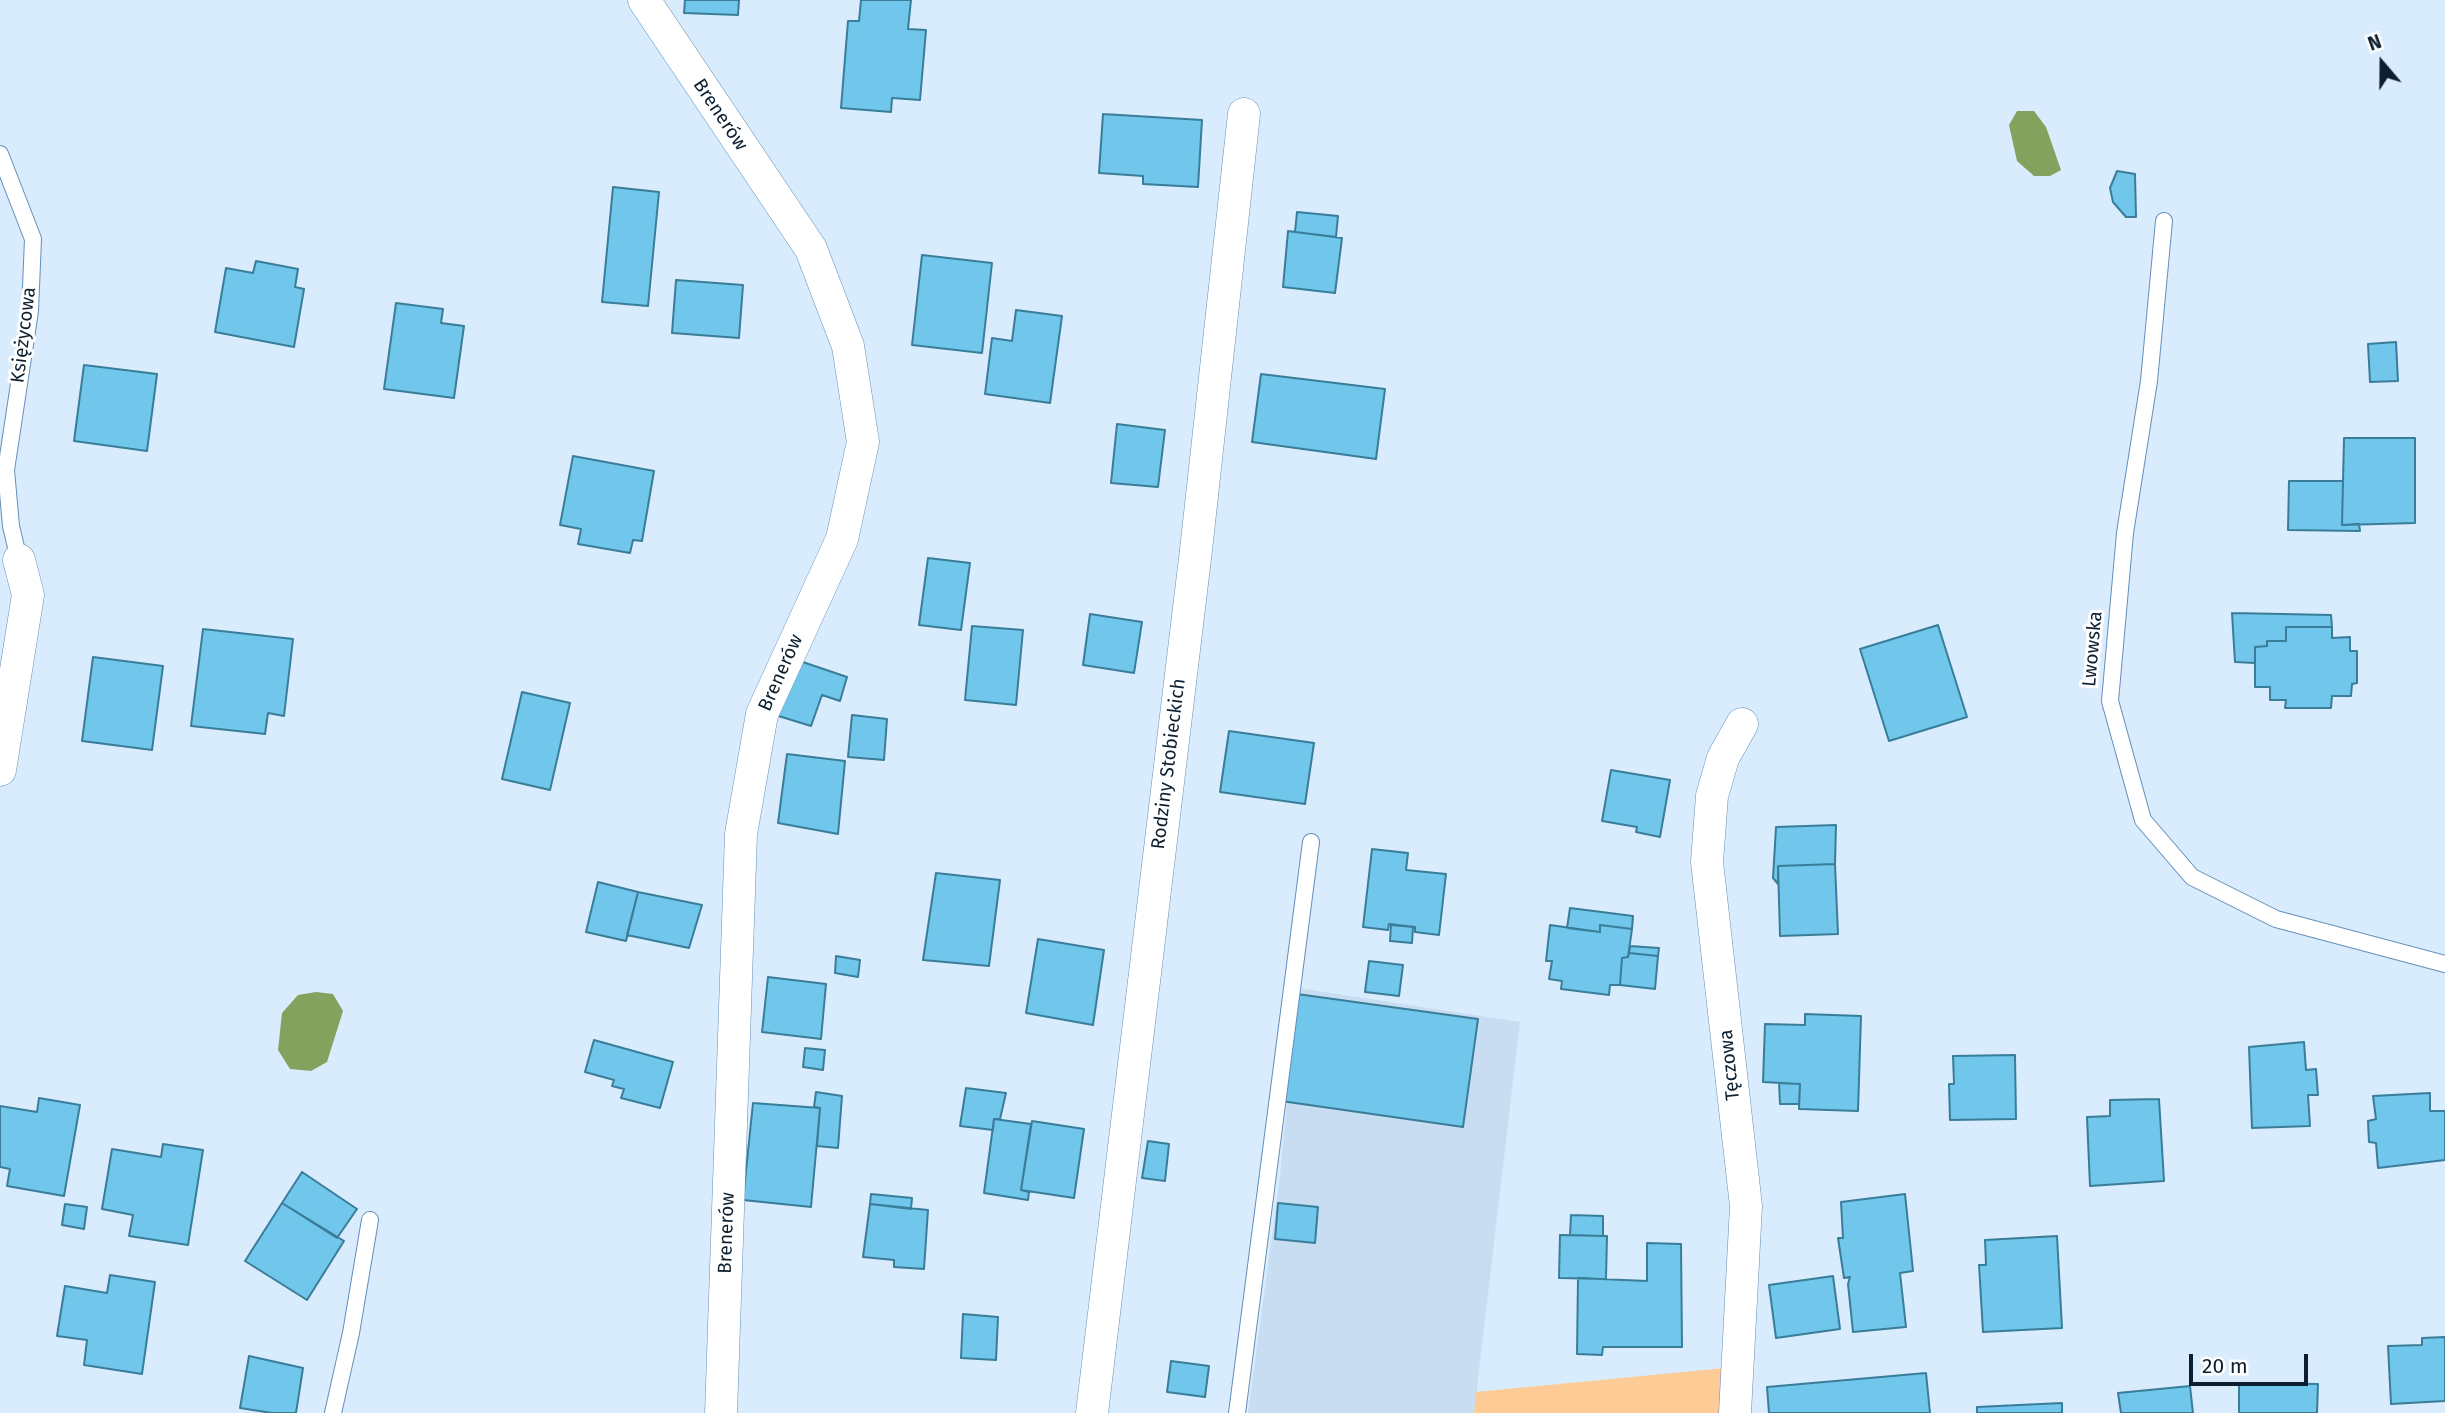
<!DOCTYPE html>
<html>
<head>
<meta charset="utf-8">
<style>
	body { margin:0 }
	#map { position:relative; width:2445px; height:1413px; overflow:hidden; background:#d9ecfe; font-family:"Fira Sans",sans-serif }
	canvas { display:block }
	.north { position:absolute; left:2347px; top:28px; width:70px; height:70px; -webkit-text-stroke:5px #fff; paint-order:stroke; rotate:340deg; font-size:19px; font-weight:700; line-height:28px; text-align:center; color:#0d1f2f }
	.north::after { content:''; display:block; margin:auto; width:24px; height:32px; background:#0d1f2f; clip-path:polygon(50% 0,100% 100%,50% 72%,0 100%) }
	.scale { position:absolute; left:2189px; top:1354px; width:119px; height:32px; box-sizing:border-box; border:4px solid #0d1f2f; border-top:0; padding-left:9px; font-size:21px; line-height:24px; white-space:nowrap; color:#0d1f2f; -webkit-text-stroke:5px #fff; paint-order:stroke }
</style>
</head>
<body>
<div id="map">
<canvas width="2445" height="1413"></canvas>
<div class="north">N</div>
<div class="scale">20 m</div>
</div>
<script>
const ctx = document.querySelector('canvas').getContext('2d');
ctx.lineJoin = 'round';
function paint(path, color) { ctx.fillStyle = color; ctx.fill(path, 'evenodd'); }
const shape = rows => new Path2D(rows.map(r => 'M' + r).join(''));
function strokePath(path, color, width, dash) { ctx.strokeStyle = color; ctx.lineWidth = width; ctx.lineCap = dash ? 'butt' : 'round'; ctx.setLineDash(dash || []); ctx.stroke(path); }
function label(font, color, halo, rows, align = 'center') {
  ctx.font = font + ' "Fira Sans",sans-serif'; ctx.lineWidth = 6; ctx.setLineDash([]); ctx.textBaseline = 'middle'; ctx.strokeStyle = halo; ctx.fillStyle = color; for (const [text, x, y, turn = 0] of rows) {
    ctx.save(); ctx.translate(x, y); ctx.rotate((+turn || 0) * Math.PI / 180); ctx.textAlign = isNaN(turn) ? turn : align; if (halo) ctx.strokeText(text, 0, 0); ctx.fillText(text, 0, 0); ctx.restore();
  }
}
paint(shape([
	[1298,988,1520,1022,1474,1413,1248,1413,1280,1176]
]), '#c8ddf1');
paint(shape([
	[1725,1368,1723,1413,1474,1413,1476,1392]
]), '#fdcb96');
paint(shape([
	[2017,111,2034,111,2046,127,2061,170,2050,176,2034,176,2017,161,2009,125],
	[316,992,333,994,343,1011,327,1062,311,1071,290,1069,278,1050,282,1013,298,995]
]), '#85a15e');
const building = shape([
	[685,0,739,0,738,15,684,13,685,0],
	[861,0,911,0,908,29,926,30,920,100,892,98,891,112,841,108,848,21,859,21,861,0],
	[1103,114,1202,120,1198,187,1143,184,1143,176,1099,173,1103,114],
	[2117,171,2135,174,2136,217,2126,217,2113,202,2110,188,2117,171],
	[613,187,659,192,648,306,602,302,613,187],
	[1297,212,1338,216,1336,237,1295,232,1297,212],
	[1288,231,1342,238,1335,293,1283,287,1288,231],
	[922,255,992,263,982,353,912,345,922,255],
	[256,261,298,269,295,287,304,289,294,347,215,332,226,268,253,273,256,261],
	[676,280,743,285,739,338,672,333,676,280],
	[396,303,443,309,441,323,464,326,454,398,384,389,396,303],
	[1016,310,1062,316,1050,403,985,394,992,338,1012,341,1016,310],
	[2396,342,2398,381,2370,382,2368,344,2396,342],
	[84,365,157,374,147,451,74,441,84,365],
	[1261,374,1385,389,1376,459,1252,442,1261,374],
	[1117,424,1165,430,1158,487,1111,483,1117,424],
	[2344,438,2415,438,2415,523,2342,525,2344,438],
	[573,456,654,471,642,541,633,540,630,553,578,544,581,529,560,525,573,456],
	[2289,481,2343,481,2342,525,2359,524,2360,531,2288,530,2289,481],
	[928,558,970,563,961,630,919,625,928,558],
	[2232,613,2331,615,2332,627,2286,627,2286,641,2267,641,2267,646,2255,647,2255,663,2235,662,2232,613],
	[1090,614,1142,622,1134,673,1083,665,1090,614],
	[1938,625,1967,717,1889,741,1860,649,1938,625],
	[972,626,1023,630,1016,705,965,700,972,626],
	[2286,627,2332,627,2332,638,2350,637,2350,651,2357,651,2357,683,2352,684,2351,696,2332,696,2331,708,2285,708,2286,700,2270,700,2270,687,2255,687,2255,647,2267,646,2267,641,2286,641,2286,627],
	[203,629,293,639,284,716,268,713,265,734,191,726,203,629],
	[93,657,163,666,152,750,82,741,93,657],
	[791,658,847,677,840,701,822,695,811,726,772,714,791,658],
	[522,692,570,703,550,790,502,779,522,692],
	[852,715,887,719,884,760,848,757,852,715],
	[1229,731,1314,743,1305,804,1220,792,1229,731],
	[787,754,845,761,838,834,778,823,787,754],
	[1611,770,1670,780,1660,837,1636,832,1637,827,1602,821,1611,770],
	[1836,825,1835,864,1778,866,1778,884,1773,878,1776,827,1836,825],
	[1372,849,1408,853,1406,870,1446,874,1439,935,1415,932,1415,927,1389,924,1388,930,1363,927,1372,849],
	[1835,864,1838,934,1780,936,1778,866,1835,864],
	[936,873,1000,880,989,966,923,960,936,873],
	[598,882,638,892,626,941,586,932,598,882],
	[638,892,702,905,689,948,627,935,638,892],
	[1570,908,1633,916,1632,929,1600,925,1600,932,1567,928,1570,908],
	[1391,925,1413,927,1412,943,1390,941,1391,925],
	[1550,925,1600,932,1600,925,1632,929,1628,957,1622,958,1620,985,1610,985,1609,995,1561,989,1562,981,1549,979,1552,961,1546,961,1550,925],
	[1038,939,1104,950,1093,1025,1026,1013,1038,939],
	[1630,946,1659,948,1658,956,1629,953,1630,946],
	[1629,953,1658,956,1655,989,1620,985,1622,958,1628,957,1629,953],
	[836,956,860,960,858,977,835,973,836,956],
	[1369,961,1403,965,1399,996,1365,992,1369,961],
	[768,977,826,984,821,1039,762,1032,768,977],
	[1297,994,1478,1019,1463,1127,1281,1101,1297,994],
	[1805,1014,1861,1016,1858,1111,1799,1109,1800,1084,1763,1082,1765,1024,1805,1025,1805,1014],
	[594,1040,673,1062,660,1108,621,1098,624,1089,612,1086,614,1080,585,1072,594,1040],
	[2304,1042,2306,1070,2316,1069,2318,1095,2308,1095,2310,1126,2252,1128,2249,1047,2304,1042],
	[805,1048,825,1050,823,1070,803,1067,805,1048],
	[2015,1055,2016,1119,1950,1120,1949,1084,1954,1084,1953,1056,2015,1055],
	[1779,1083,1800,1084,1799,1104,1780,1104,1779,1083],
	[966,1088,1006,1093,1000,1119,994,1119,993,1130,960,1126,966,1088],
	[816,1092,842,1096,838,1148,817,1146,820,1108,814,1107,816,1092],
	[2430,1093,2430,1111,2445,1111,2445,1160,2378,1168,2376,1143,2369,1142,2368,1121,2376,1119,2373,1096,2430,1093],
	[39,1098,80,1105,64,1196,7,1186,10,1169,0,1167,0,1106,37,1112,39,1098],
	[2159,1099,2164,1181,2090,1186,2087,1117,2110,1116,2110,1100,2159,1099],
	[753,1103,820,1108,811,1207,743,1200,753,1103],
	[994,1119,1031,1124,1021,1190,1029,1192,1028,1200,984,1193,994,1119],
	[1032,1121,1084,1129,1074,1198,1021,1190,1032,1121],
	[1148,1141,1169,1144,1165,1181,1142,1178,1148,1141],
	[163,1144,203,1150,188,1245,129,1236,133,1215,102,1209,112,1149,161,1157,163,1144],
	[302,1172,357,1209,337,1238,282,1203,302,1172],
	[871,1194,912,1198,911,1209,870,1204,871,1194],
	[1905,1194,1913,1271,1900,1273,1906,1327,1853,1332,1848,1284,1850,1277,1844,1278,1838,1238,1843,1238,1841,1202,1905,1194],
	[282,1203,344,1241,307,1300,245,1261,282,1203],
	[1278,1203,1318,1207,1315,1243,1275,1239,1278,1203],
	[65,1204,87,1207,84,1229,62,1225,65,1204],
	[870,1204,928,1210,924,1269,894,1267,894,1260,863,1257,870,1204],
	[1571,1215,1603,1216,1603,1236,1570,1235,1571,1215],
	[1560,1235,1607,1236,1606,1279,1559,1278,1560,1235],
	[2057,1236,2062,1328,1983,1332,1979,1265,1986,1265,1985,1240,2057,1236],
	[1647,1243,1681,1244,1682,1347,1603,1347,1602,1355,1577,1354,1578,1278,1647,1281,1647,1243],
	[110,1275,155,1282,142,1374,84,1365,87,1340,57,1336,65,1286,107,1293,110,1275],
	[1833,1276,1840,1329,1776,1338,1769,1285,1833,1276],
	[963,1314,998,1317,996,1360,961,1358,963,1314],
	[2445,1337,2445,1401,2391,1404,2388,1346,2422,1345,2422,1338,2445,1337],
	[249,1356,303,1368,296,1413,272,1413,240,1408,249,1356],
	[1171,1361,1209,1366,1205,1397,1167,1392,1171,1361],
	[1926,1373,1930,1413,1769,1413,1767,1387,1926,1373],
	[2239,1383,2318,1384,2317,1413,2239,1413,2239,1383],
	[2190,1386,2193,1413,2121,1413,2118,1393,2190,1386],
	[2062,1403,2062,1413,1977,1413,1977,1407,2062,1403]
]);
paint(building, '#70c6eb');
strokePath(building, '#397d98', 2);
const service = shape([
	[0,154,33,239,30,311,6,470,11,526,19,560],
	[2164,221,2149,381,2125,533,2110,701,2143,820,2192,877,2276,919,2445,964],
	[333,1413,351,1333,370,1220],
	[1237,1413,1311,842]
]);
const minor = shape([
	[644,0,811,249,848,346,863,442,842,539,762,714,741,834,721,1413],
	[0,770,28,595,19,560],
	[1092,1413,1196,550,1244,114],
	[1735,1413,1746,1206,1707,862,1712,796,1723,758,1742,724]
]);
strokePath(service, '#638fb9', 18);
strokePath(minor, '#638fb9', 33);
strokePath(service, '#fff', 16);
strokePath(minor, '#fff', 32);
label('19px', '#0d1f2f', '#fff', [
	["Brenerów",720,115,56],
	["Księżycowa",24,335,-83],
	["Lwowska",2093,649,-85],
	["Brenerów",781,673,-66],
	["Rodziny Stobieckich",1169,764,-83],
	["Tęczowa",1730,1065,-96],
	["Brenerów",727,1233,-88]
]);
</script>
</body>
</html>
